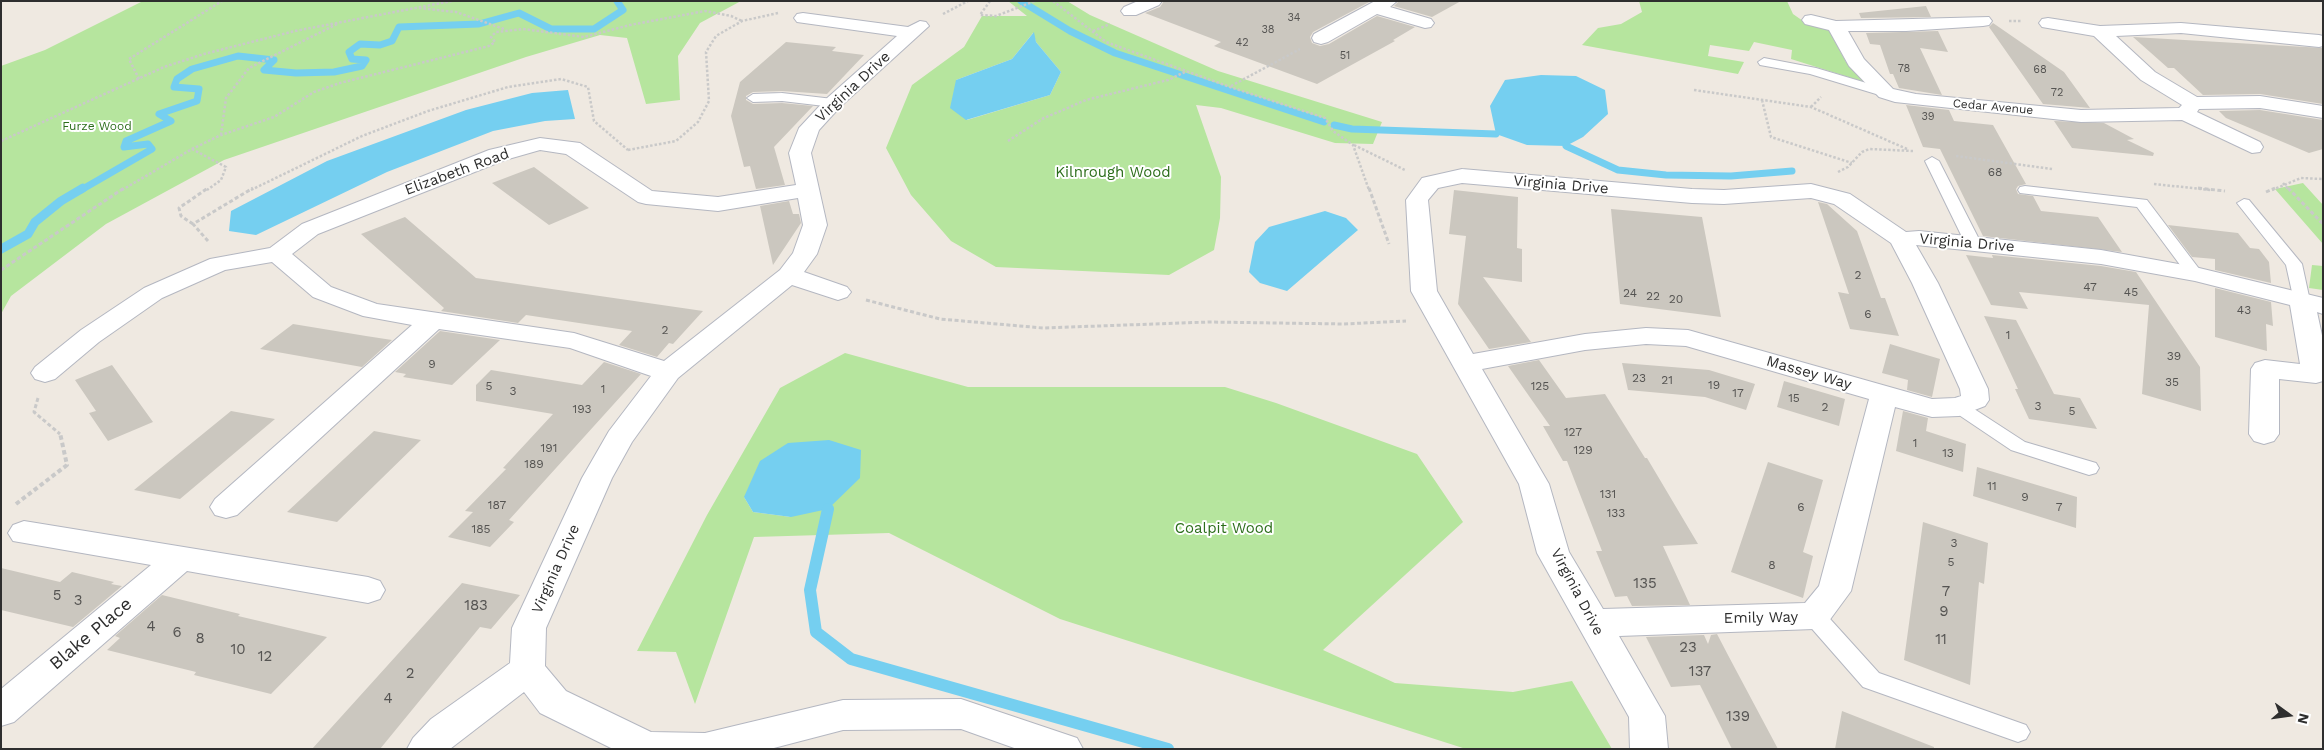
<!DOCTYPE html>
<html>
<head>
<meta charset="utf-8">
<style>
	body { margin:0 }
	#map { position:relative; width:2324px; height:750px; overflow:hidden; background:#efe9e1; font-family:"Work Sans",sans-serif }
	canvas { display:block }
	.frame { position:absolute; inset:0; border:2px solid #2e2e2e; pointer-events:none }
	.north { position:absolute; left:2264px; top:690px; width:50px; height:50px; -webkit-text-stroke:4px #fff; paint-order:stroke; rotate:104deg; font-size:14px; font-weight:700; line-height:20px; text-align:center; color:#2e2e2e }
	.north::after { content:''; display:block; margin:auto; width:18px; height:22px; background:#2e2e2e; clip-path:polygon(50% 0,100% 100%,50% 72%,0 100%) }
</style>
</head>
<body>
<div id="map">
<canvas width="2324" height="750"></canvas>
<div class="frame"></div>
<div class="north">N</div>
</div>
<script>
const ctx = document.querySelector('canvas').getContext('2d');
ctx.lineJoin = 'round';
function paint(path, color) { ctx.fillStyle = color; ctx.fill(path, 'evenodd'); }
const shape = rows => new Path2D(rows.map(r => 'M' + r).join(''));
function strokePath(path, color, width, dash) { ctx.strokeStyle = color; ctx.lineWidth = width; ctx.lineCap = dash ? 'butt' : 'round'; ctx.setLineDash(dash || []); ctx.stroke(path); }
function label(font, color, halo, rows, align = 'center') {
  ctx.font = font + ' "Work Sans",sans-serif'; ctx.lineWidth = 4; ctx.setLineDash([]); ctx.textBaseline = 'middle'; ctx.strokeStyle = halo; ctx.fillStyle = color; for (const [text, x, y, turn = 0] of rows) {
    ctx.save(); ctx.translate(x, y); ctx.rotate((+turn || 0) * Math.PI / 180); ctx.textAlign = isNaN(turn) ? turn : align; if (halo) ctx.strokeText(text, 0, 0); ctx.fillText(text, 0, 0); ctx.restore();
  }
}
paint(shape([
	[143,1,741,1,700,23,678,56,680,100,646,104,627,38,600,35,526,57,224,160,106,224,11,296,1,314,1,66,45,50],
	[1008,1,1067,1,1090,15,1218,71,1382,122,1373,144,1335,143,1221,108,1196,105,1221,177,1220,218,1214,250,1169,275,996,267,951,241,911,195,886,148,912,85,964,47,982,16,1027,16],
	[1033,33,1036,42,1061,72,1050,95,967,120,956,80,1012,59],
	[1639,1,1787,1,1793,14,1803,21,1829,30,1846,62,1864,82,1791,59,1792,50,1754,42,1749,51,1710,45,1708,56,1744,62,1738,74,1582,45,1598,28,1621,24,1642,12],
	[2303,183,2323,205,2323,244,2275,189],
	[2312,265,2323,266,2323,290,2309,288],
	[845,353,968,387,1225,387,1276,403,1417,454,1463,522,1323,650,1395,683,1513,692,1572,681,1612,749,1466,749,1060,619,889,533,754,537,695,704,676,652,637,651,707,515,780,388],
	[744,497,791,517,753,512]
]), '#b6e59e');
paint(shape([
	[1034,32,1036,42,1061,72,1050,95,966,120,950,108,956,80,1012,59],
	[1541,75,1576,76,1605,90,1608,114,1583,137,1566,146,1527,145,1496,134,1490,106,1505,80],
	[568,90,575,119,545,121,493,131,387,172,256,235,229,231,231,211,327,161,466,110,532,93],
	[1325,211,1346,218,1358,230,1287,291,1260,283,1249,272,1255,242,1269,227],
	[829,440,861,450,860,478,828,509,791,517,753,512,744,497,760,461,788,443]
]), '#75cff0');
strokePath(shape([
	[1021,1,1070,31,1115,53,1324,122],
	[1334,125,1352,129,1496,134],
	[1566,146,1618,170,1666,175,1731,176,1792,171],
	[81,190,152,149,148,144,124,147,126,141,171,121,159,114,197,101,199,89,174,87,177,79,192,69,238,56,274,60,264,70,296,73,334,72,362,66,366,60,352,59,349,52,360,44,380,45,392,41,399,27,479,24,519,13,551,29,594,29,623,10,617,1]
]), '#75cff0', 7);
strokePath(shape([
	[1,249,28,234,35,222,61,201,83,188]
]), '#75cff0', 9);
strokePath(shape([
	[828,509,810,590,816,632,851,659,1168,749]
]), '#75cff0', 12);
paint(shape([
	[1164,1,1371,1,1313,32,1310,37,1312,43,1320,46,1329,44,1377,16,1415,27,1393,40,1395,41,1317,84,1214,46,1221,42,1145,13,1160,7],
	[1399,1,1461,1,1432,17,1394,6],
	[1926,6,1931,17,1861,18,1859,13],
	[1993,23,2064,72,2090,108,2043,104,1989,27],
	[1938,31,1948,52,1920,48,1942,95,1899,88,1893,74,1890,74,1880,45,1870,44,1866,33],
	[2133,37,2323,48,2323,104,2260,94,2203,95,2174,68,2168,68],
	[786,42,836,47,832,51,864,55,827,94,782,91,753,92,746,96,746,100,753,104,782,103,813,106,774,147,785,185,756,189,750,166,744,167,731,116,740,82],
	[1906,105,1949,110,1954,121,1993,125,2026,184,2018,186,2016,189,2018,194,2033,196,2041,211,2098,217,2122,252,1983,236,1940,149,1923,147],
	[2260,110,2323,120,2323,149,2309,153,2226,118,2219,111],
	[2054,121,2104,123,2134,139,2127,140,2154,153,2153,156,2072,148],
	[534,167,589,208,549,225,492,183],
	[1454,190,1518,197,1517,248,1522,249,1522,282,1483,277,1531,342,1489,349,1458,304,1466,236,1449,234],
	[789,201,793,214,799,214,801,223,773,265,760,206],
	[1818,202,1827,204,1857,231,1881,298,1885,298,1899,336,1850,329,1838,292,1849,294],
	[1611,209,1702,217,1721,317,1620,304],
	[405,217,476,278,703,311,673,344,669,343,657,357,619,345,632,331,526,315,518,323,441,311,444,308,361,234],
	[2168,225,2238,233,2250,248,2259,249,2269,262,2271,283,2215,270,2215,259,2192,257],
	[1966,255,1993,258,1992,255,2101,266,2136,272,2200,367,2201,411,2142,394,2149,305,2019,292,2028,309,1991,305],
	[2215,288,2271,302,2273,326,2266,324,2267,351,2215,337],
	[1984,316,2016,320,2054,394,2080,398,2097,429,2029,419,2015,389,2018,389],
	[293,324,366,336,392,340,362,367,260,349],
	[440,331,500,340,452,385,403,377,406,374,395,372],
	[1890,344,1940,359,1932,397,1907,390,1908,380,1882,373],
	[1539,360,1566,398,1605,394,1645,458,1647,458,1698,544,1663,546,1690,605,1632,606,1627,596,1615,597,1596,551,1602,551,1567,461,1563,461,1543,426,1550,426,1508,366],
	[604,362,641,374,509,520,514,522,490,547,448,537,473,512,465,511,506,469,503,468,553,414,476,401,476,385,491,370,582,385],
	[1622,363,1709,370,1755,384,1746,410,1705,397,1628,390],
	[112,365,153,422,108,441,89,413,96,411,75,380],
	[1784,381,1845,399,1839,426,1777,407],
	[231,411,275,419,180,499,134,490],
	[1903,411,1928,418,1926,431,1966,444,1963,472,1896,451],
	[374,431,421,440,337,522,287,512],
	[1768,462,1823,480,1803,552,1813,556,1803,598,1731,572],
	[1977,467,2077,497,2076,528,1973,496],
	[1923,522,1988,543,1984,584,1979,582,1970,685,1904,660],
	[1,568,60,582,72,572,114,582,111,584,122,586,73,627,1,610],
	[462,583,520,595,491,629,480,627,380,749,312,749],
	[162,595,240,614,238,616,327,637,271,694,194,675,196,672,107,650,120,638,115,636],
	[1717,634,1729,657,1778,749,1732,749,1700,685,1671,687,1646,637,1704,635,1708,644,1711,635],
	[1842,711,1934,747,1934,749,1835,749]
]), '#cbc7bf');
const lane = shape([
	[1764,58,1816,68,1890,90,1892,93,1886,97,1810,74,1760,65,1758,62,1764,58],
	[782,93,833,99,839,103,833,107,782,101,753,102,747,98,753,94,782,93],
	[1932,157,1939,161,1981,243,1978,246,1968,246,1965,243,1925,161,1932,157],
	[2025,186,2147,200,2203,274,2201,277,2189,277,2137,207,2020,193,2018,190,2020,187,2025,186],
	[2244,199,2249,200,2302,264,2310,301,2308,304,2302,306,2294,301,2286,265,2237,203,2244,199],
	[1959,401,1965,403,2025,442,2096,463,2099,468,2096,473,2089,475,2011,450,1953,411,1950,407,1953,403,1959,401],
	[1814,608,1822,610,1879,673,2026,725,2030,732,2026,739,2018,742,1863,687,1806,622,1803,616,1806,610,1814,608]
]);
const street = shape([
	[1138,1,1162,1,1159,5,1136,15,1124,15,1121,11,1124,7,1138,1],
	[1375,1,1397,1,1390,7,1431,19,1434,23,1431,27,1425,28,1377,14,1328,42,1321,44,1314,42,1312,38,1314,34,1375,1],
	[803,13,908,27,920,21,926,22,929,26,840,107,819,130,811,153,827,225,817,254,804,272,847,287,851,292,847,297,838,300,792,285,678,378,632,442,612,478,546,628,545,666,566,691,651,732,705,733,843,700,961,699,1077,738,1083,749,1017,749,961,729,843,730,770,749,613,749,540,713,524,692,450,749,407,749,413,738,431,719,510,663,512,628,582,478,609,431,651,376,570,348,439,329,237,515,226,518,215,515,210,507,215,499,412,325,363,316,313,297,272,262,225,270,162,298,99,342,55,379,45,382,35,379,31,373,35,367,81,330,144,288,210,259,270,248,302,224,489,150,540,138,580,143,652,191,718,197,796,185,789,153,799,128,826,99,897,36,797,22,794,18,797,14,803,13],
	[540,150,566,154,638,202,646,204,718,211,798,198,803,225,793,253,780,270,664,361,574,333,377,304,331,287,292,254,318,234,505,160,540,150],
	[1811,15,1836,21,1989,17,1992,21,1989,25,1983,26,1906,31,1848,31,1864,59,1893,89,1916,94,2081,110,2179,108,2182,105,2141,80,2094,36,2042,27,2039,23,2042,19,2048,18,2100,26,2181,23,2319,35,2323,36,2323,46,2319,47,2181,33,2116,36,2155,72,2197,97,2260,96,2323,106,2323,118,2260,108,2199,109,2197,112,2260,142,2263,147,2260,152,2252,153,2182,120,2081,122,1895,102,1879,97,1849,66,1829,30,1805,24,1802,20,1805,16,1811,15],
	[1462,169,1692,189,1724,190,1811,184,1850,194,1906,232,1919,231,2101,250,2195,267,2323,298,2323,314,2317,312,2323,340,2323,381,2316,383,2279,379,2279,434,2274,441,2264,444,2254,441,2249,434,2251,369,2255,363,2265,360,2300,364,2290,305,2195,281,2101,264,1916,245,1938,283,1988,389,1989,400,1985,406,1959,416,1932,417,1895,407,1851,591,1826,625,1814,629,1619,636,1665,716,1668,749,1630,749,1629,717,1537,553,1519,484,1411,291,1406,200,1422,178,1462,169],
	[1462,183,1692,203,1724,204,1811,198,1834,204,1891,243,1912,283,1960,389,1961,396,1955,398,1932,399,1688,330,1646,328,1585,334,1473,354,1437,291,1428,200,1438,188,1462,183],
	[1646,344,1686,346,1869,399,1819,586,1805,603,1603,609,1569,552,1549,484,1482,369,1585,350,1646,344],
	[24,521,368,577,380,581,385,590,380,599,368,603,187,571,14,722,1,726,1,689,151,565,13,541,8,533,13,525,24,521]
]);
strokePath(lane, '#b4b7c1', 2);
strokePath(street, '#b4b7c1', 2);
strokePath(shape([
	[990,1,980,15,996,16,1035,1],
	[1053,1,1106,42,1230,87,1325,118,1333,131,1353,145,1369,190],
	[419,8,456,12,504,29],
	[943,14,968,1],
	[2009,21,2022,21],
	[1093,31,1110,24],
	[139,79,129,59,222,1],
	[1231,86,1300,49],
	[1694,90,1811,107,1907,149],
	[1762,100,1771,137,1852,163],
	[1811,107,1821,97],
	[221,135,226,98,249,68,337,24],
	[1,141,164,67,204,54,295,31,452,1],
	[1008,141,1042,119,1086,100,1168,80,1187,71],
	[1354,145,1405,170],
	[192,149,226,167,221,180,207,190],
	[628,150,676,141,698,122,709,101,706,52,716,36,742,21,778,13],
	[1956,156,2052,169],
	[1838,172,1848,167,1862,152,1869,149,1913,151],
	[2283,183,2289,190],
	[2154,184,2211,190],
	[122,190,192,149,221,135,274,117,314,92,340,83,489,46,495,42,491,37,496,32,523,29,584,37,630,25,705,11,731,16,742,21],
	[251,190,362,136,428,111,508,87,561,79,588,87,594,121,628,150],
	[2272,190,2301,178,2322,179]
]), '#c9c9c9', 2.5, [2.5, 2]);
strokePath(shape([
	[1369,188,1389,244],
	[2198,188,2225,191],
	[2288,188,2323,224],
	[2266,192,2275,188],
	[193,224,181,216,179,208,208,188],
	[208,241,193,224,253,188],
	[1,270,124,188],
	[866,300,940,319,1043,328,1209,322,1344,324,1406,321],
	[38,398,34,412,60,434]
]), '#c9c9c9', 3, [4, 2.5]);
strokePath(shape([
	[16,504,67,465,60,433]
]), '#c9c9c9', 4, [4.5, 3]);
paint(lane, '#fff');
paint(street, '#fff');
label('11px', '#555452', null, [
	["34",1294,18],
	["38",1268,30],
	["42",1242,43],
	["51",1345,56],
	["78",1904,69],
	["68",2040,70],
	["72",2057,93],
	["39",1928,117]
]);
label('12px', '#2e2e2e', '#fff', [
	["Cedar Avenue",1993,107,5]
]);
label('12px', '#2c6e1b', '#fff', [
	["Furze Wood",97,126]
]);
label('12px', '#555452', null, [
	["68",1995,172],
	["2",1858,275],
	["47",2090,287],
	["45",2131,292],
	["24",1630,293],
	["22",1653,296],
	["20",1676,299],
	["43",2244,310],
	["6",1868,314],
	["2",665,330],
	["1",2008,335],
	["39",2174,356],
	["9",432,364],
	["23",1639,378],
	["21",1667,380],
	["35",2172,382],
	["19",1714,385],
	["5",489,386],
	["125",1540,386],
	["1",603,389],
	["3",513,391],
	["17",1738,393],
	["15",1794,398],
	["3",2038,406],
	["2",1825,407],
	["193",582,409],
	["5",2072,411],
	["127",1573,432],
	["1",1915,443],
	["191",549,448],
	["129",1583,450],
	["13",1948,453],
	["189",534,464],
	["11",1992,486],
	["131",1608,494],
	["9",2025,497],
	["187",497,505],
	["6",1801,507],
	["7",2059,507],
	["133",1616,513],
	["185",481,529],
	["3",1954,543],
	["5",1951,562],
	["8",1772,565]
]);
label('15px', '#2e2e2e', '#fff', [
	["Virginia Drive",853,87,-43],
	["Elizabeth Road",457,172,-20],
	["Virginia Drive",1561,185,5],
	["Virginia Drive",1967,243,5],
	["Massey Way",1809,373,16],
	["Virginia Drive",556,569,-66],
	["Virginia Drive",1577,592,62],
	["Emily Way",1761,618,-1]
]);
label('15px', '#2c6e1b', '#fff', [
	["Kilnrough Wood",1113,173],
	["Coalpit Wood",1224,529]
]);
label('15px', '#555452', null, [
	["135",1645,584],
	["7",1946,592],
	["5",57,596],
	["3",78,601],
	["183",476,606],
	["9",1944,612],
	["4",151,627],
	["6",177,633],
	["8",200,639],
	["11",1941,640],
	["23",1688,648],
	["10",238,650],
	["12",265,657],
	["137",1700,672],
	["2",410,674],
	["4",388,699],
	["139",1738,717]
]);
label('18px', '#2e2e2e', '#fff', [
	["Blake Place",91,634,-40]
]);
</script>
</body>
</html>
